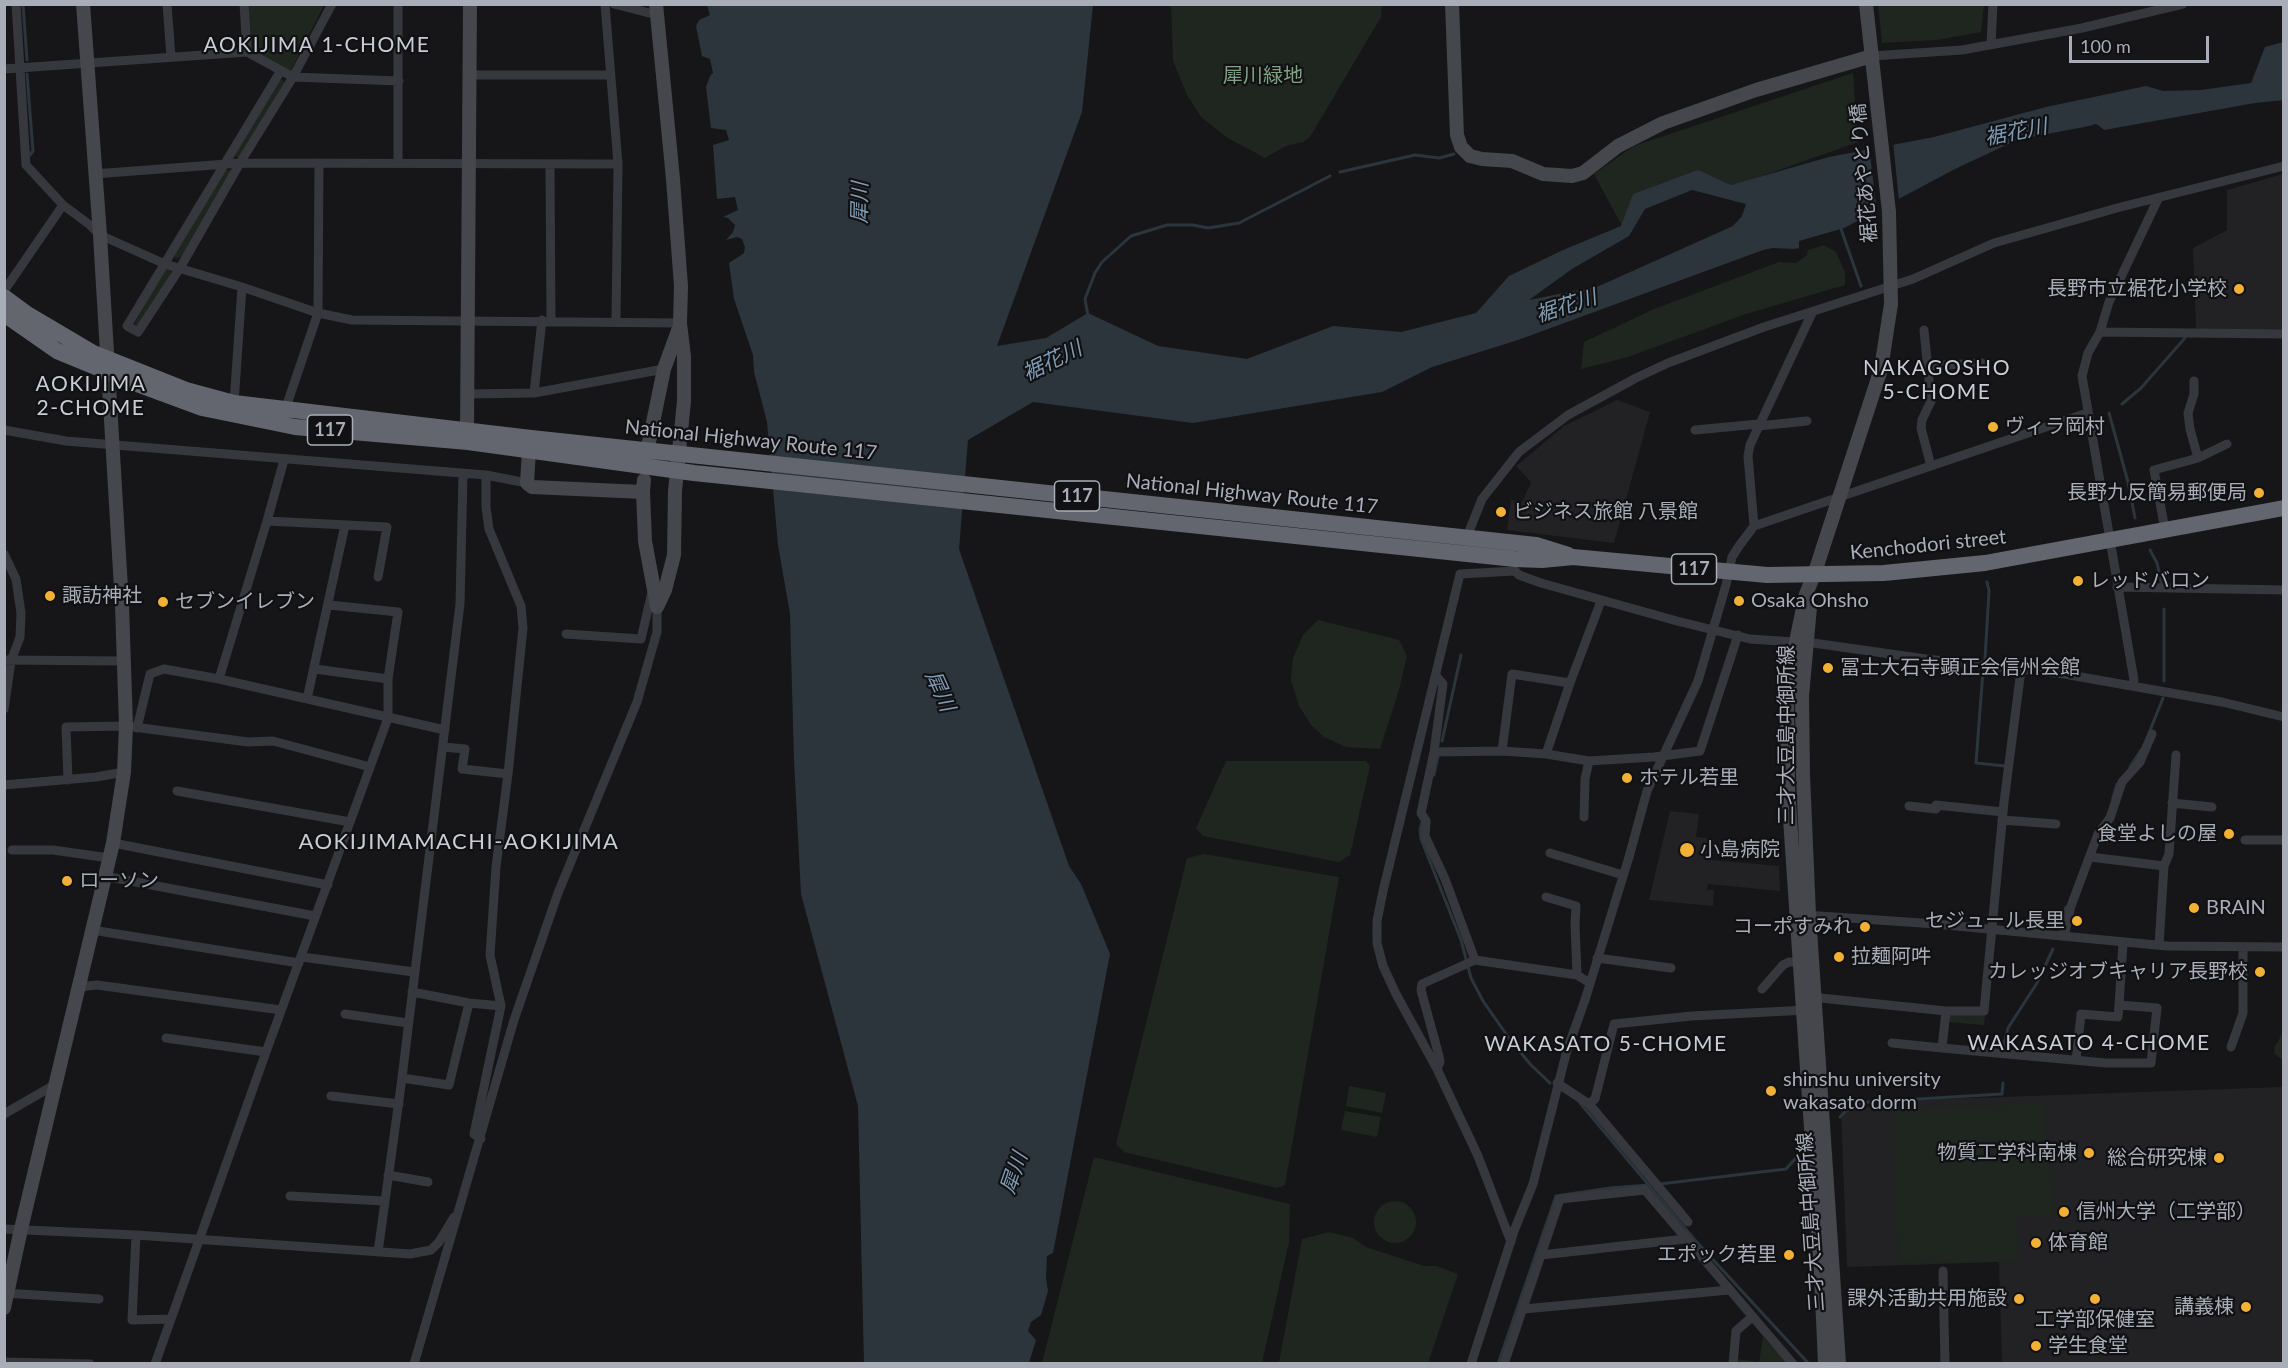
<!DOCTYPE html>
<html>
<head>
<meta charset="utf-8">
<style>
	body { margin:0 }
	#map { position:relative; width:2288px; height:1368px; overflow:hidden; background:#161618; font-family:Lato,sans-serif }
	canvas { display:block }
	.frame { position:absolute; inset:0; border:6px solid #a8adb8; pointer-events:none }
	.scale { position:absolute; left:2069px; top:36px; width:140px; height:27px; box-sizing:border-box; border:3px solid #a8adb8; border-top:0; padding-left:8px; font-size:18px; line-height:21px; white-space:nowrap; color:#a8adb8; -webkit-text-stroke:4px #111113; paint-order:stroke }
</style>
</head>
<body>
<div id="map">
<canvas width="2288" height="1368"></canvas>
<div class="frame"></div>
<div class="scale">100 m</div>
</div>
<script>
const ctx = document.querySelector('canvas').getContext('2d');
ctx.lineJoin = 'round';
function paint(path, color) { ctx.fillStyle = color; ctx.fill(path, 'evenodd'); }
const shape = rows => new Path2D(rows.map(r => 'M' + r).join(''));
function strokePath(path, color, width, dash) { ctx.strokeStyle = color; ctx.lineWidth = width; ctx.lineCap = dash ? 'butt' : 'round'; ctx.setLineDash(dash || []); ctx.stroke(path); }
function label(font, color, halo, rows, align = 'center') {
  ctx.font = font + ' Lato,"Noto Sans JP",sans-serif'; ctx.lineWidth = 4.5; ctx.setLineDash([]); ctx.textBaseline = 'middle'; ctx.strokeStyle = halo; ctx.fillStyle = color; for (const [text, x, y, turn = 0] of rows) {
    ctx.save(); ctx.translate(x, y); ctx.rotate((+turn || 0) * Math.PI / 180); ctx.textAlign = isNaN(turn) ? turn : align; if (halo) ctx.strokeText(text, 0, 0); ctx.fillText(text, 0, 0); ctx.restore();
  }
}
paint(shape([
	[2283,174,2283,331,2196,330,2193,248,2227,230,2227,190],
	[1617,400,1650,412,1614,543,1507,530,1511,500,1522,502,1531,482,1516,466,1564,426],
	[1670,811,1699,814,1696,837,1714,839,1712,860,1779,866,1780,891,1708,884,1707,890,1714,890,1713,906,1649,900],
	[2283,1087,2283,1363,2002,1363,1999,1262,1847,1267,1841,1111,1917,1100]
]), '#222225');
paint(shape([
	[246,5,324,5,290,72,246,49],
	[1171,5,1171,4,1382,5,1381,17,1310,137,1303,142,1286,146,1265,158,1226,137,1201,117,1187,95,1173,61],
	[1878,5,1984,5,1981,32,1937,40,1882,43],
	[1853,73,1858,142,1754,179,1731,185,1698,171,1633,194,1622,226,1594,174,1634,146],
	[279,78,285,82,241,157,236,157,235,155],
	[225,170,230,170,232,174,183,256,175,259,174,256],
	[1824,245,1836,252,1845,272,1845,285,1746,314,1628,357,1581,369,1584,342,1654,309,1779,262,1796,263,1807,255,1808,250],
	[167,269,171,270,172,274,137,326,134,325,162,273],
	[1318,620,1399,640,1407,656,1399,690,1380,749,1346,747,1324,737,1311,725,1299,706,1291,680,1293,658,1303,635],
	[1226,761,1366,761,1370,766,1350,855,1339,862,1203,836,1196,828],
	[1204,854,1339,877,1285,1185,1277,1188,1124,1152,1116,1144,1187,858],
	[1949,1014,1985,1015,1984,1025,1948,1022],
	[2283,1033,2283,1061,2274,1053,2275,1046],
	[1349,1086,1386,1093,1382,1113,1346,1106],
	[2044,1103,2053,1215,2017,1216,2018,1261,1898,1263,1893,1111],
	[1345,1111,1381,1117,1377,1137,1341,1130],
	[1094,1157,1290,1204,1289,1242,1262,1363,1042,1363],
	'1374 1222a21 21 0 1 1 42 0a21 21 0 1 1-42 0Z',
	[1329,1232,1353,1238,1366,1247,1424,1266,1436,1266,1458,1274,1428,1363,1279,1363,1302,1239],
	[1763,1337,1787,1363,1736,1364,1736,1359,1759,1362]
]), '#1e261f');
paint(shape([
	[707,5,1093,5,1082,112,997,346,1046,338,1088,313,1158,346,1247,359,1333,326,1401,332,1476,313,1509,276,1563,250,1621,226,1633,194,1698,170,1731,185,1829,157,1934,137,2046,107,2146,86,2163,91,2201,90,2251,83,2265,47,2283,42,2284,100,2255,103,2104,130,2098,125,2080,120,2049,125,2043,133,2021,138,1955,169,1844,228,1799,241,1799,248,1794,249,1773,248,1763,250,1518,340,1432,367,1382,392,1193,423,1033,402,968,440,959,549,1069,866,1081,884,1110,954,1053,1253,1047,1256,1046,1278,1048,1291,1041,1315,1031,1322,1028,1331,1036,1340,1029,1363,864,1364,858,1106,801,894,794,760,790,614,778,545,767,422,754,372,753,355,734,299,729,263,744,253,745,247,742,239,737,237,726,240,733,232,735,225,728,218,723,217,738,210,735,197,717,199,713,145,729,140,726,130,711,128,706,87,710,76,713,73,710,59,702,56,696,26,699,20,710,15],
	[1692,190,1746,204,1742,216,1733,226,1599,286,1529,300,1572,269,1629,236,1645,209]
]), '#2c353c');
paint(shape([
	[1893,141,1899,201,1877,213,1869,146]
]), '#161618');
strokePath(shape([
	[23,4,27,60],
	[27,74,33,151,30,155],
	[1340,172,1415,155,1439,158,1454,154],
	[1841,229,1861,286],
	[1088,316,1085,299,1095,273,1102,262,1131,236,1167,225,1193,225,1208,228,1239,223,1330,176],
	[2122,404,2141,388,2185,338],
	[2109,413,2128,482,2135,518],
	[2150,550,2157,563,2162,586],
	[2164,609,2164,681],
	[1985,659,1989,591,1987,582],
	[1983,671,1976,763,2005,766],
	[2149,733,2163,698],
	[1442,741,1461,655],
	[2130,767,2141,750],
	[1434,775,1438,756],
	[2113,798,2117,784],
	[1422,822,1420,830,1421,839,1461,940,1471,978,1483,1001,1511,1041,1531,1065,1550,1083],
	[2060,931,2066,907],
	[2003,1048,2008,1028,2037,983,2053,949],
	[1580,1103,1694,1239,1809,1364],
	[1840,1117,1849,1108,1868,1102,2002,1094,2003,1083],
	[1660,1184,1786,1169,1796,1158],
	[1498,1364,1556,1196,1610,1188,1649,1185]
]), '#2c353c', 3);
strokePath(shape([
	[2026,130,2089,118]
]), '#2c353c', 16);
strokePath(shape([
	[16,4,26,165,63,205,90,225,100,235,165,264,242,287,318,313,352,320,680,323],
	[167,4,171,57],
	[244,4,247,52],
	[605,4,618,164,616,321],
	[614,4,657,15],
	[1991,44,1993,4],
	[1872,56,1962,50,2082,28,2183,4],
	[4,69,247,52,293,77,399,81],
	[280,72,127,326,138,332,180,268,240,163,293,77,332,4],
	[470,75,610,75],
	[398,163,398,4],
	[550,164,551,320],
	[94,174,240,163,618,164],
	[4,291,63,205],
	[1924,330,1931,401,1922,420,1921,428,1931,466],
	[2100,332,2284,334],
	[1929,366,1982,363],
	[534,393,542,320],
	[468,394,534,393,664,369],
	[234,403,242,287],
	[285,410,318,313,319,163],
	[1758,426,1807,421],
	[4,430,66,441,486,475,527,483],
	[1695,430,1759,424],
	[2198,458,2227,444],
	[267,521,387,527,378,577],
	[1754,526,1748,456,1750,445,1812,313],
	[1470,529,1482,499,1519,452,1568,415,1636,378,1668,363,1764,327,1913,279,1994,243,2117,208,2284,166],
	[2165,530,2154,470,2198,458,2190,429,2188,413,2194,394,2194,381],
	[4,554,16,579,21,613,20,637,11,661,4,709],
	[2117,587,2284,590],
	[566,634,641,639,652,592],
	[1806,642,1926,659,2064,674,2222,702,2284,717],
	[4,660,123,661],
	[315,669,388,679],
	[1436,676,1443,684,1434,752,1421,813,1426,821,1425,836,1445,879,1475,960],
	[219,679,267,521,284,460],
	[2133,686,2134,680,2082,376,2088,353,2100,332,2109,302,2158,199],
	[307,699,345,525],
	[137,728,150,674,164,669,219,679,445,730],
	[443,747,465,749,462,769,508,774],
	[1502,751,1512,674,1570,683],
	[1434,752,1502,751,1546,754,1589,761,1654,757,1700,751,1738,635],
	[1546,754,1570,683,1601,601],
	[68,780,66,727,126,726,248,742,273,741,370,767],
	[4,785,96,777,124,772],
	[177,791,350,822],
	[2172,803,2212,807],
	[1909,806,1936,809,1936,805,2003,812],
	[1584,817,1585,779,1589,761],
	[2002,820,2056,824],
	[2245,840,2284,840],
	[113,843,328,885],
	[12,850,53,850,109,858],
	[1550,853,1623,875],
	[2090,857,2164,866],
	[104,876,315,916],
	[1546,897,1576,906,1575,923,1577,975],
	[1805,915,1936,924,2167,946,2284,947],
	[92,930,299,963],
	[2064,936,2071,906,2098,834,2110,818,2122,782,2140,762,2152,734],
	[2159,945,2164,866,2169,854,2176,755],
	[302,957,414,972],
	[1597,958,1671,968],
	[79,987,97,985,281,1010],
	[1762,989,1783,965,1789,962,1799,962],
	[412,992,469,1003,501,1006],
	[1811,997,1946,1011,1984,1011,2004,802,2021,670],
	[1946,1011,1942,1048,2106,1063,2151,1063,2157,1008,2119,1005,2123,943],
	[345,1014,408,1023],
	[166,1038,266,1052],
	[1892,1043,1942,1048],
	[2231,1047,2243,1013,2243,948],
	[2076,1060,2081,1014,2118,1017,2119,1005],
	[1437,1069,1440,1062,1439,1056,1421,990,1422,984,1475,960,1577,975,1590,983],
	[402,1078,449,1085,469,1003],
	[1557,1083,1589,1104,1595,1099,1614,1024,1692,1016,1807,1010],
	[331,1096,399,1104],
	[1589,1104,1688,1222],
	[4,1114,56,1084],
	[481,1139,474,1134,501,1006,490,955,496,867,508,774,523,628,521,606,489,529,486,507,486,475],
	[388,1175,428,1182],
	[290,1196,384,1201],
	[4,1229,136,1235,410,1254,431,1250,439,1242,454,1217],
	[136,1235,132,1320,171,1319],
	[1511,1242,1478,1156,1437,1069,1396,994,1383,966,1377,943,1377,921,1383,891,1460,574,1515,571,1519,575,1541,583,1677,621,1750,639,1795,642],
	[378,1252,402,1078,460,604,463,474],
	[1541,1255,1685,1239],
	[1943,1271,1945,1364],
	[4,1293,99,1299],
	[1524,1309,1729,1290],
	[4,1362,90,1364],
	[155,1364,266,1052,388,718,388,679,398,612,329,605],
	[414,1364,514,1020,558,893,637,702,657,632,657,607],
	[1471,1364,1514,1231,1533,1184,1567,1050,1585,1000,1629,857,1647,791,1698,681,1726,585,1732,557,1739,546,1754,526,2087,413],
	[1504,1364,1560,1199,1645,1190,1793,1364],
	[1733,1364,1736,1331,1752,1317]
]), '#37383d', 9);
strokePath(shape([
	[656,4,673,179,681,286,680,323,684,356,684,401,675,491,674,555,665,590,657,607],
	[1452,4,1457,135,1461,147,1470,156,1482,159,1512,161,1543,174,1572,176,1583,173,1618,146,1663,123,1756,90,1872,56],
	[467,430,470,4],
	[649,442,664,369,679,328],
	[529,450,527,483,532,487,643,492,644,480],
	[643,492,645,541,657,606],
	[1810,607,1802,696,1803,775,1809,915,1839,1364],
	[4,1308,21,1229,113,843,124,772,126,726,122,605,100,235,83,4],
	[1825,1364,1821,1275,1788,789,1787,701,1793,656,1806,594,1814,575,1881,369,1891,304,1889,212,1866,4]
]), '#45474d', 14);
strokePath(shape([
	[4,297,27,314,93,353,186,390,234,403,531,438,1536,545,1568,555],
	[4,314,57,351,137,384,202,408,295,427,468,442,694,473,1515,559,1542,560,1573,557,1767,575,1884,573,1985,563,2284,508]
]), '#63666e', 16);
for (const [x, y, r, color] of [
	[2239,289,6,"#f2b134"],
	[1993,427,6,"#f2b134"],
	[2259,493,6,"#f2b134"],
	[1501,512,6,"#f2b134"],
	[2078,581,6,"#f2b134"],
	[50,596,6,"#f2b134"],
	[1739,601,6,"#f2b134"],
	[163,602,6,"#f2b134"],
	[1828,668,6,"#f2b134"],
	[1627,778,6,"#f2b134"],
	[2229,834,6,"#f2b134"],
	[1687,850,8,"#f2b134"],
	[67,881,6,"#f2b134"],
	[2194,908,6,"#f2b134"],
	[2077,921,6,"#f2b134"],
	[1865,927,6,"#f2b134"],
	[1839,957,6,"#f2b134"],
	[2260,972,6,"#f2b134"],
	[1771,1091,6,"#f2b134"],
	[2089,1153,6,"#f2b134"],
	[2219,1158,6,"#f2b134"],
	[2064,1212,6,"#f2b134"],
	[2036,1243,6,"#f2b134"],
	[1789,1255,6,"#f2b134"],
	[2019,1299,6,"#f2b134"],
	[2095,1299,6,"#f2b134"],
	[2246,1307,6,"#f2b134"],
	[2036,1346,6,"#f2b134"]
]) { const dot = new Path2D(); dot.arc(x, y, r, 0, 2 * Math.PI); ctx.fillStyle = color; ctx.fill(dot); strokePath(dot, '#111113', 2); }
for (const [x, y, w] of [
	[330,430,45],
	[1077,496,45],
	[1694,569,45]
]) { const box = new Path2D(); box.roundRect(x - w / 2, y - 15, w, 30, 4.5); ctx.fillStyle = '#111113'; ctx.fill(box); strokePath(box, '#a8adb8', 1.5); }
label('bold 18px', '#a8adb8', null, [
	["117",330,430],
	["117",1077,496],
	["117",1694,569]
]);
label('20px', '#7fa381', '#111113', [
	["犀川緑地",1263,76]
]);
label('20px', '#a8adb8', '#111113', [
	["裾花あやとり橋",1864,173,-95],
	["National Highway Route 117",751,440,6],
	["National Highway Route 117",1252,494,6],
	["Kenchodori street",1928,545,-6],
	["三才大豆島中御所線",1787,735,-90],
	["三才大豆島中御所線",1811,1222,-94]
]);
label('20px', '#a8adb8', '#111113', [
	["長野市立裾花小学校",2227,289,"right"],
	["ヴィラ岡村",2005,427],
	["長野九反簡易郵便局",2247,493,"right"],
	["ビジネス旅館 八景館",1513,512],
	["レッドバロン",2090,581],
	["諏訪神社",62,596],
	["Osaka Ohsho",1751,601],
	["セブンイレブン",175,602],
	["冨士大石寺顕正会信州会館",1840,668],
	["ホテル若里",1639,778],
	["食堂よしの屋",2217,834,"right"],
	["小島病院",1700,850],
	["ローソン",79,881],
	["BRAIN",2206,908],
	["セジュール長里",2065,921,"right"],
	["コーポすみれ",1853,927,"right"],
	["拉麺阿吽",1851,957],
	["カレッジオブキャリア長野校",2248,972,"right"],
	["shinshu university",1783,1080],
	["wakasato dorm",1783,1103],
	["物質工学科南棟",2077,1153,"right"],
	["総合研究棟",2207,1158,"right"],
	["信州大学（工学部）",2076,1212],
	["体育館",2048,1243],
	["エポック若里",1777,1255,"right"],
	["課外活動共用施設",2007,1299,"right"],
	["講義棟",2234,1307,"right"],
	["工学部保健室",2095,1320,"center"],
	["学生食堂",2048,1346]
], 'left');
ctx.letterSpacing = '1.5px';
label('21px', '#c9ccd4', '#111113', [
	["AOKIJIMA 1-CHOME",317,45],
	["NAKAGOSHO",1937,368],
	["5-CHOME",1937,392],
	["AOKIJIMA",91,384],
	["2-CHOME",91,408],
	["WAKASATO 4-CHOME",2089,1043],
	["WAKASATO 5-CHOME",1606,1044]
]);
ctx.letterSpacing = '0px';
label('italic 21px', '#7f9bb3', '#111113', [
	["裾花川",2016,132,-11],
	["犀川",860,203,-89],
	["裾花川",1566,306,-18],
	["裾花川",1052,361,-26],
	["犀川",940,691,66],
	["犀川",1014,1173,-71]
]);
ctx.letterSpacing = '1.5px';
label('22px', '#c9ccd4', '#111113', [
	["AOKIJIMAMACHI-AOKIJIMA",459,842]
]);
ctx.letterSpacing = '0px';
</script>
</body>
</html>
